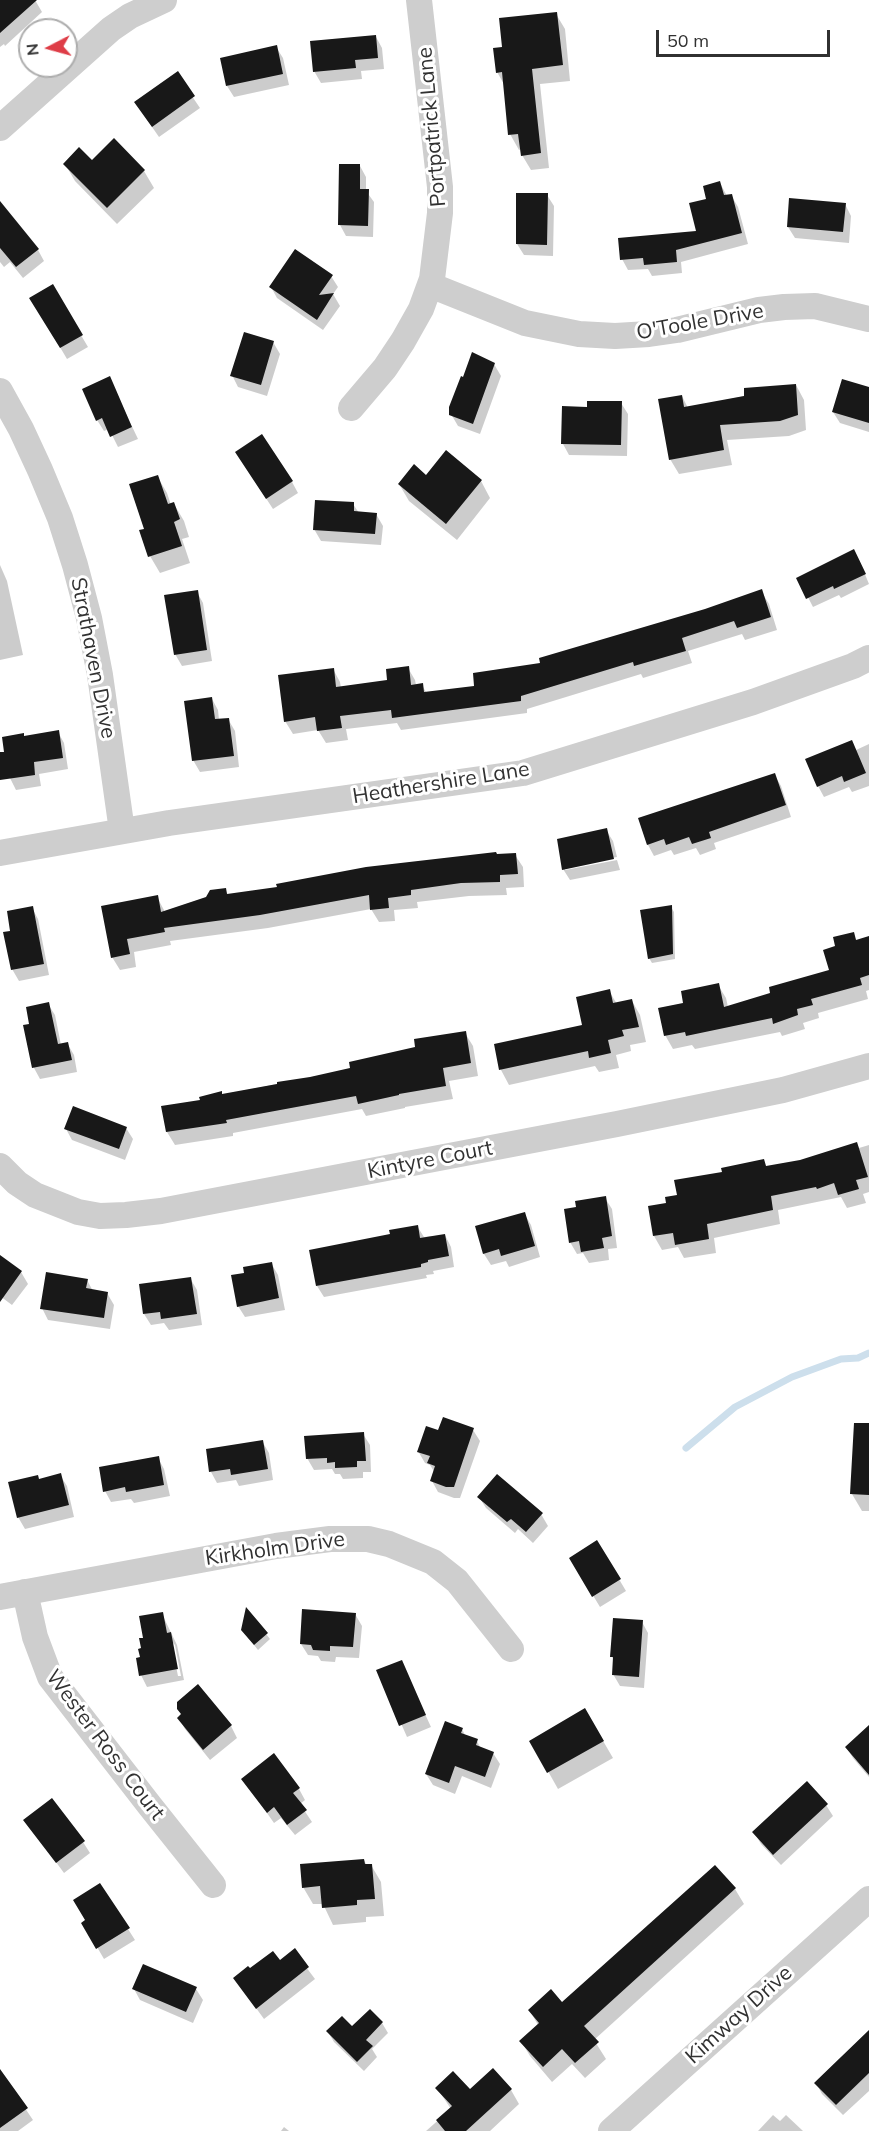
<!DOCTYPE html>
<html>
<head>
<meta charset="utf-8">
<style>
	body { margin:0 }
	#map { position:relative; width:869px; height:2131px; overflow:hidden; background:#fff; font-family:Mulish,sans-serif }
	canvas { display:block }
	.north { position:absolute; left:18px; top:18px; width:60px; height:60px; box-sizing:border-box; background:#fff; border:2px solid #adadad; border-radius:50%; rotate:264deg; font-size:16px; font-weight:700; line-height:24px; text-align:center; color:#313131 }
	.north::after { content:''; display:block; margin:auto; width:21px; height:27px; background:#de3d47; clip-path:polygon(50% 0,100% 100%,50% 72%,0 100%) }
	.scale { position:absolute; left:656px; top:30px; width:174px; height:27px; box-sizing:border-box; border:3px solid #313131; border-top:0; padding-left:8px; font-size:18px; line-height:21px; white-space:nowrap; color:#313131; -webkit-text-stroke:4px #fff; paint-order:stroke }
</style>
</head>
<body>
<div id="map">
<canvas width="869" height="2131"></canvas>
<div class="north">N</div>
<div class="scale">50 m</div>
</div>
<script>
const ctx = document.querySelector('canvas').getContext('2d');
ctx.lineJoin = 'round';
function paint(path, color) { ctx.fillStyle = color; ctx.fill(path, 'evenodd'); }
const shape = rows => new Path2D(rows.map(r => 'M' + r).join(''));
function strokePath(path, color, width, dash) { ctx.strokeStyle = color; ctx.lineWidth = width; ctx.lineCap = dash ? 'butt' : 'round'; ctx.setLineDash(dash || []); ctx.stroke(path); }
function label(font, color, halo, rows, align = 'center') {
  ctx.font = font + ' Mulish,sans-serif'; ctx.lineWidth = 6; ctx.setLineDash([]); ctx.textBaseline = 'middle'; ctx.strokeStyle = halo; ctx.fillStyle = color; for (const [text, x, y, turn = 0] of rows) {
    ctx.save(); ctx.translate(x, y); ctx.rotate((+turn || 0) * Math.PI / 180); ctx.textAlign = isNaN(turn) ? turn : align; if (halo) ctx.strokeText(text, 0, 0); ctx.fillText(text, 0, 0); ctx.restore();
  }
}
paint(shape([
	[0,0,35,0,42,12,5,46,4,44,0,47],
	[556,14,565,29,570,81,540,84,549,168,531,170,522,155,521,149,519,150,510,134,505,86,497,72,503,48],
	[376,37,382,48,384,69,361,71,362,79,321,83,314,71],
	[276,47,283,58,289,85,234,97,227,86],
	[177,74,200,108,159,137,143,114],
	[92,162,144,171,154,188,117,224,75,181,65,164],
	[360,166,366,177,366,191,374,202,373,237,346,236,340,225],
	[720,183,727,196,731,195,738,207,748,244,681,262,682,273,652,276,648,269,628,270,622,259,698,232,708,200],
	[547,195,554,206,553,256,524,255,517,244],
	[0,203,38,250,44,261,23,278,10,262,4,267,0,262],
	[845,204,851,216,849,243,795,238,788,227],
	[331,276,338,287,333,294,340,306,323,330,277,298,271,287],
	[52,286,88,347,67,359,31,298],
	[273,342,280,354,267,396,238,387,232,375],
	[494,364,501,376,480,434,458,426,451,414],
	[109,378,138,439,118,447,109,429,104,431,97,420],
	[796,385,804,400,806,430,789,436,727,440,732,465,679,474,670,459,682,396,688,408],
	[869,388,869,432,840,423,833,412],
	[621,403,628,414,627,456,569,455,563,444,588,408],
	[243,463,292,482,298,493,273,509],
	[157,476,167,493,171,505,174,504,184,521,189,537,182,539,190,563,160,573,150,556,146,530],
	[427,477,481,481,490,498,457,540,409,501,399,484],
	[353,504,359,513,376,514,383,526,381,545,321,541,314,529],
	[859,560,869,584,841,598,839,595,813,607,798,578],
	[0,565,7,581,23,655,0,660],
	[761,591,769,604,777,630,745,640,742,634,688,651,692,663,643,678,641,674,527,709,527,713,401,730,397,723,346,729,348,740,326,743,318,730,293,734,285,721,333,669,340,682,341,688,389,681,408,668,415,680,416,685,422,685,427,694,476,687],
	[197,592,203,603,212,661,182,666,175,654],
	[212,699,218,710,219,720,228,719,235,731,239,767,200,772,193,760],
	[58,732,64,743,68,769,39,774,41,786,16,790,10,778,25,737],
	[851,741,856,750,869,744,869,786,852,792,849,787,824,797,818,786],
	[774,774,781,786,791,817,714,843,716,849,700,855,696,848,674,855,671,850,654,856,648,845,639,819],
	[606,830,613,841,617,857,565,867,565,870,617,860,620,870,570,880,563,869],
	[515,855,523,867,524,887,506,888,507,895,469,896,417,902,418,908,394,910,395,921,379,922,371,909,268,928,170,941,171,945,134,952,136,967,120,970,112,957,157,897,165,912,207,899,225,889,228,895],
	[671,907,674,912,675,959,652,963,649,958],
	[32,908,38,919,49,975,19,981,12,969],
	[853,934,857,941,869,940,869,990,866,991,868,999,818,1013,819,1018,803,1023,805,1029,782,1036,780,1032,695,1049,692,1045,673,1049,665,1035,685,1005,718,985,726,998,728,1007,772,994,831,971,837,947],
	[609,991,617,1004,632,1001,640,1015,646,1042,630,1045,631,1051,616,1055,619,1068,599,1072,595,1066,509,1085,501,1070,495,1045,584,1026],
	[48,1004,55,1015,61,1045,67,1043,74,1055,77,1072,40,1079,34,1068,25,1026,31,1025],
	[465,1033,473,1046,478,1076,449,1081,453,1099,405,1107,405,1108,366,1116,362,1109,233,1133,233,1136,175,1145,167,1132,163,1107,202,1102,222,1095,352,1069],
	[126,1128,133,1139,125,1160,72,1140,66,1129],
	[857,1144,859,1148,869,1145,869,1192,863,1194,866,1203,847,1208,841,1197,778,1210,780,1224,714,1238,716,1253,684,1258,678,1247,662,1250,654,1236,649,1207,668,1204,678,1196,724,1173,763,1161,767,1168,801,1161],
	[605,1198,612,1209,617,1248,608,1249,609,1260,589,1263,583,1253,577,1254,570,1242],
	[524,1213,531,1225,540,1257,509,1267,506,1261,491,1265,484,1254,477,1227],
	[417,1226,424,1237,445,1235,451,1247,454,1267,433,1271,434,1274,426,1275,427,1278,324,1297,317,1286,392,1236],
	[0,1257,21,1272,28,1284,12,1305,0,1296],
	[271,1263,278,1275,285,1310,245,1317,238,1306,246,1274],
	[190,1278,197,1290,202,1325,169,1330,164,1323,151,1325,144,1314],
	[87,1280,93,1291,107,1293,114,1305,110,1329,48,1320,42,1308],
	[473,1430,480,1441,460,1498,454,1498,438,1492,432,1481,435,1473,430,1465,425,1463,418,1451,439,1432],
	[363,1434,370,1445,371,1472,363,1472,363,1478,343,1479,340,1474,335,1474,332,1469,314,1470,307,1458],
	[262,1441,269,1453,273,1480,239,1486,236,1480,217,1483,211,1472],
	[869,1441,869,1511,862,1511,852,1494],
	[158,1458,164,1469,170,1496,134,1503,131,1499,111,1502,105,1491],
	[60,1475,67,1486,74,1517,25,1529,18,1517,39,1480],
	[479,1497,541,1514,548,1526,533,1543,518,1529,515,1533,486,1508],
	[597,1542,626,1591,600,1607,571,1559],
	[247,1610,270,1639,258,1650,242,1630],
	[162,1614,177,1645,184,1680,147,1687,141,1675,143,1649,145,1639],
	[171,1641,175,1645,181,1676,178,1676],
	[355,1614,362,1626,359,1658,336,1657,335,1662,321,1661,318,1656,308,1655,301,1644],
	[642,1622,648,1633,644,1688,620,1686,613,1674,614,1660,612,1657],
	[401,1662,431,1727,407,1737,378,1671],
	[198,1686,231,1726,237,1738,210,1760,185,1729,179,1718],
	[585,1710,613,1758,558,1789,531,1741],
	[869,1727,869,1777,853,1758,846,1747],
	[462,1729,466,1737,477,1741,481,1749,493,1753,500,1764,491,1788,462,1776,455,1794,433,1785,426,1774],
	[243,1779,299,1789,305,1800,300,1804,312,1822,295,1835,281,1818,274,1823],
	[826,1805,833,1816,781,1865,761,1844,754,1832],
	[25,1820,83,1842,90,1853,64,1873],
	[364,1860,367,1866,371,1865,381,1882,384,1916,366,1917,366,1922,333,1925,323,1904,313,1904,303,1887],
	[100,1885,135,1940,104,1959,83,1923,87,1921],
	[735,1889,744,1904,594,2040,606,2059,585,2078,572,2064,552,2082,530,2056,521,2041,538,2025,530,2011,562,2004],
	[294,1951,315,1979,264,2019,235,1979,250,1971,279,1962],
	[134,1989,196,1989,203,2000,193,2023,140,2000],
	[382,2023,388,2033,372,2049,377,2057,364,2071,334,2042,328,2032],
	[869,2033,869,2091,843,2115,822,2094,816,2083],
	[0,2071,33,2120,18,2131,0,2131],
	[437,2088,470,2092,511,2090,519,2104,490,2131,426,2131,451,2109],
	[773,2115,780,2121,786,2115,803,2131,758,2131],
	[284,2127,289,2131,281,2131]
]), '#0003');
strokePath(shape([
	[686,1448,735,1407,792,1377,841,1359,858,1358,869,1353]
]), '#cddfec', 7);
paint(shape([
	[0,0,37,0,0,33],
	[557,12,563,65,532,69,541,153,521,156,518,134,508,135,502,72,496,73,493,48,502,47,499,18],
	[376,35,378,58,355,60,356,68,313,72,310,41],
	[277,45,283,74,226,86,220,58],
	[178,71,195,96,152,127,134,102],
	[114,138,145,170,107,208,63,164,79,147,92,160],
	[339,164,360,164,360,189,369,189,368,226,338,225],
	[720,181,724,195,732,194,742,233,676,250,677,262,644,265,643,258,620,260,618,238,696,231,689,203,706,199,703,186],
	[516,193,548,193,547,245,516,244],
	[789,198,846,203,843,232,787,227],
	[0,201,39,249,16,267,0,248],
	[295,249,333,275,319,295,334,293,317,320,269,287],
	[53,284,83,335,60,348,29,298],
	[244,332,274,341,261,385,230,376],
	[472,352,495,363,473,424,449,415,449,407,461,376,463,377],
	[110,376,132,427,110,437,102,418,96,421,82,389],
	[842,379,869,387,869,423,832,412],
	[796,384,798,415,780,421,720,425,724,450,669,460,658,399,682,395,684,407,744,396,744,388],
	[587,401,622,401,621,445,561,444,562,406,587,407],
	[262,434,293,481,266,499,235,452],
	[446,450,482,480,446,524,398,484,414,464,426,475],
	[158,475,168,504,174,502,180,519,174,522,182,546,148,557,139,530,144,529,129,484],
	[315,500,354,502,354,511,377,513,375,534,313,530],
	[854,549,866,574,834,589,833,586,806,599,796,578],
	[762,589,771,617,737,628,734,621,682,638,686,651,634,666,633,662,521,696,521,701,392,718,391,710,340,716,342,728,317,731,315,717,284,722,278,675,334,668,336,687,387,680,386,669,409,666,411,685,423,683,424,692,474,686,473,673,540,663,539,658,705,609],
	[198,590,207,650,174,655,164,595],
	[212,697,215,719,229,718,234,756,192,761,184,701],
	[59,730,63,758,34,762,35,775,0,780,0,752,4,752,2,737,24,733,24,736],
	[852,740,866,773,844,782,842,776,817,787,805,759],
	[775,773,786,805,709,832,711,838,692,844,689,837,666,845,664,839,647,845,638,818],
	[607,828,614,859,562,870,557,839],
	[496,852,497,854,516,853,518,874,500,875,500,882,461,883,411,890,411,895,388,898,389,908,370,910,369,895,260,915,164,928,165,932,127,939,130,954,111,958,101,906,158,895,161,912,206,897,210,890,226,888,227,894,277,887,276,884,366,867],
	[672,905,673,954,648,959,640,910],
	[33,906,44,964,11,970,3,932,10,931,7,911],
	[854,932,856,940,869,936,869,975,860,978,862,985,811,999,813,1005,797,1009,798,1015,773,1024,772,1018,686,1036,685,1032,664,1036,658,1008,683,1003,681,991,719,983,724,1007,770,993,769,987,829,970,823,950,835,946,833,937],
	[610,989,613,1003,632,999,639,1027,622,1030,624,1036,608,1040,611,1053,589,1058,588,1051,499,1070,494,1044,582,1025,576,997],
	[49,1002,58,1044,68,1042,72,1060,32,1068,23,1025,29,1024,26,1007],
	[466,1031,471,1063,443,1068,446,1086,399,1094,399,1095,358,1104,356,1096,226,1120,227,1123,166,1132,161,1106,200,1100,199,1097,222,1091,222,1094,277,1084,277,1082,310,1077,350,1068,349,1062,415,1047,414,1039],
	[73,1106,127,1127,119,1149,64,1129],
	[857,1142,868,1177,856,1180,859,1189,838,1195,834,1183,817,1189,816,1187,771,1196,773,1210,707,1224,709,1239,675,1245,673,1233,653,1236,648,1206,666,1203,665,1197,677,1195,674,1180,722,1172,721,1168,764,1159,766,1166,800,1160],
	[606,1196,612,1236,602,1238,604,1248,581,1252,579,1241,569,1243,564,1209,576,1207,575,1201],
	[525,1212,535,1246,501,1256,499,1249,483,1254,475,1226],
	[418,1225,420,1238,445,1234,449,1256,428,1260,428,1262,421,1264,421,1267,316,1286,309,1250,390,1234,389,1230],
	[0,1255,22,1271,0,1302],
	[272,1262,279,1298,237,1307,231,1275,244,1273,243,1267],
	[46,1272,88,1279,86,1288,108,1292,104,1318,40,1309],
	[191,1277,197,1314,161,1319,160,1312,143,1314,139,1284],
	[443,1417,474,1428,454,1487,446,1487,430,1481,435,1466,427,1463,430,1456,417,1452,426,1426,438,1430],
	[854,1423,869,1423,869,1495,850,1494],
	[364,1432,366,1461,357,1461,357,1467,335,1468,335,1462,327,1463,327,1458,306,1459,304,1436],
	[263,1440,268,1469,231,1475,230,1469,209,1472,206,1449],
	[159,1456,164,1485,126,1492,125,1487,103,1492,99,1467],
	[61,1473,69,1505,17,1518,8,1482,38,1475,39,1479],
	[497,1474,543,1513,526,1532,511,1519,507,1522,477,1497],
	[597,1540,621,1579,592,1597,569,1558],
	[246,1607,268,1633,254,1645,241,1630],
	[302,1609,356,1613,353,1647,330,1646,330,1651,313,1650,311,1645,300,1644],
	[163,1612,167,1633,171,1632,178,1669,139,1676,136,1658,140,1657,138,1649,141,1648,139,1638,143,1638,139,1616],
	[613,1618,643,1620,639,1677,612,1675,613,1657,610,1657],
	[402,1660,426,1715,399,1726,376,1670],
	[198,1684,232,1725,203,1750,177,1718,181,1714,177,1709,177,1702],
	[585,1708,604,1741,547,1773,529,1741],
	[445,1721,463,1728,461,1733,478,1739,476,1745,494,1752,485,1777,455,1766,449,1783,425,1774],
	[869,1725,869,1775,845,1747],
	[274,1753,300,1788,293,1793,307,1810,287,1825,274,1807,267,1813,241,1779],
	[807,1781,828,1804,773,1855,752,1832],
	[52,1798,85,1841,56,1863,23,1820],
	[364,1859,365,1864,372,1864,375,1899,357,1900,357,1905,322,1908,320,1886,302,1888,300,1864],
	[715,1865,736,1888,584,2026,599,2042,575,2063,562,2049,543,2067,519,2041,539,2023,528,2010,551,1989,562,2002],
	[100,1883,130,1928,96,1949,81,1923,85,1920,73,1900],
	[295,1948,309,1967,256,2009,233,1978,248,1966,250,1968,273,1951,280,1960],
	[143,1964,197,1987,186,2012,132,1989],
	[370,2009,383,2022,366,2040,373,2046,357,2062,326,2031,342,2016,352,2026],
	[869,2030,869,2073,836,2105,814,2083],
	[493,2068,512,2089,466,2131,445,2131,436,2120,452,2106,435,2088,453,2071,470,2089],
	[0,2069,28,2108,0,2128]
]), '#181818');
strokePath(shape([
	[0,128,111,29,130,16,164,0],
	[430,285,525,323,579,334,615,336,649,334,677,330,759,310,784,307,815,306,869,319],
	[0,391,21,429,40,470,60,518,75,565,89,618,100,675,122,831],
	[351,408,385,368,403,341,421,309,432,279,440,213,440,187,419,0],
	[0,853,169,823,523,773,753,702,853,666,869,658],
	[0,1166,17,1183,35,1195,78,1212,100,1216,126,1215,161,1211,617,1124,783,1090,869,1066],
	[25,1592,35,1637,50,1677,150,1806,213,1885],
	[0,1597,276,1546,330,1539,368,1539,389,1544,433,1562,457,1581,511,1649],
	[611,2131,869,1899]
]), '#cecece', 26);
label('21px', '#313131', '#fff', [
	["Portpatrick Lane",432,127,-95],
	["O'Toole Drive",700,322,-10],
	["Strathaven Drive",93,658,79],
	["Heathershire Lane",441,783,-9],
	["Kintyre Court",430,1160,-11],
	["Kirkholm Drive",275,1549,-8],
	["Wester Ross Court",105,1745,53],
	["Kimway Drive",739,2015,-42]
]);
</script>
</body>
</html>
